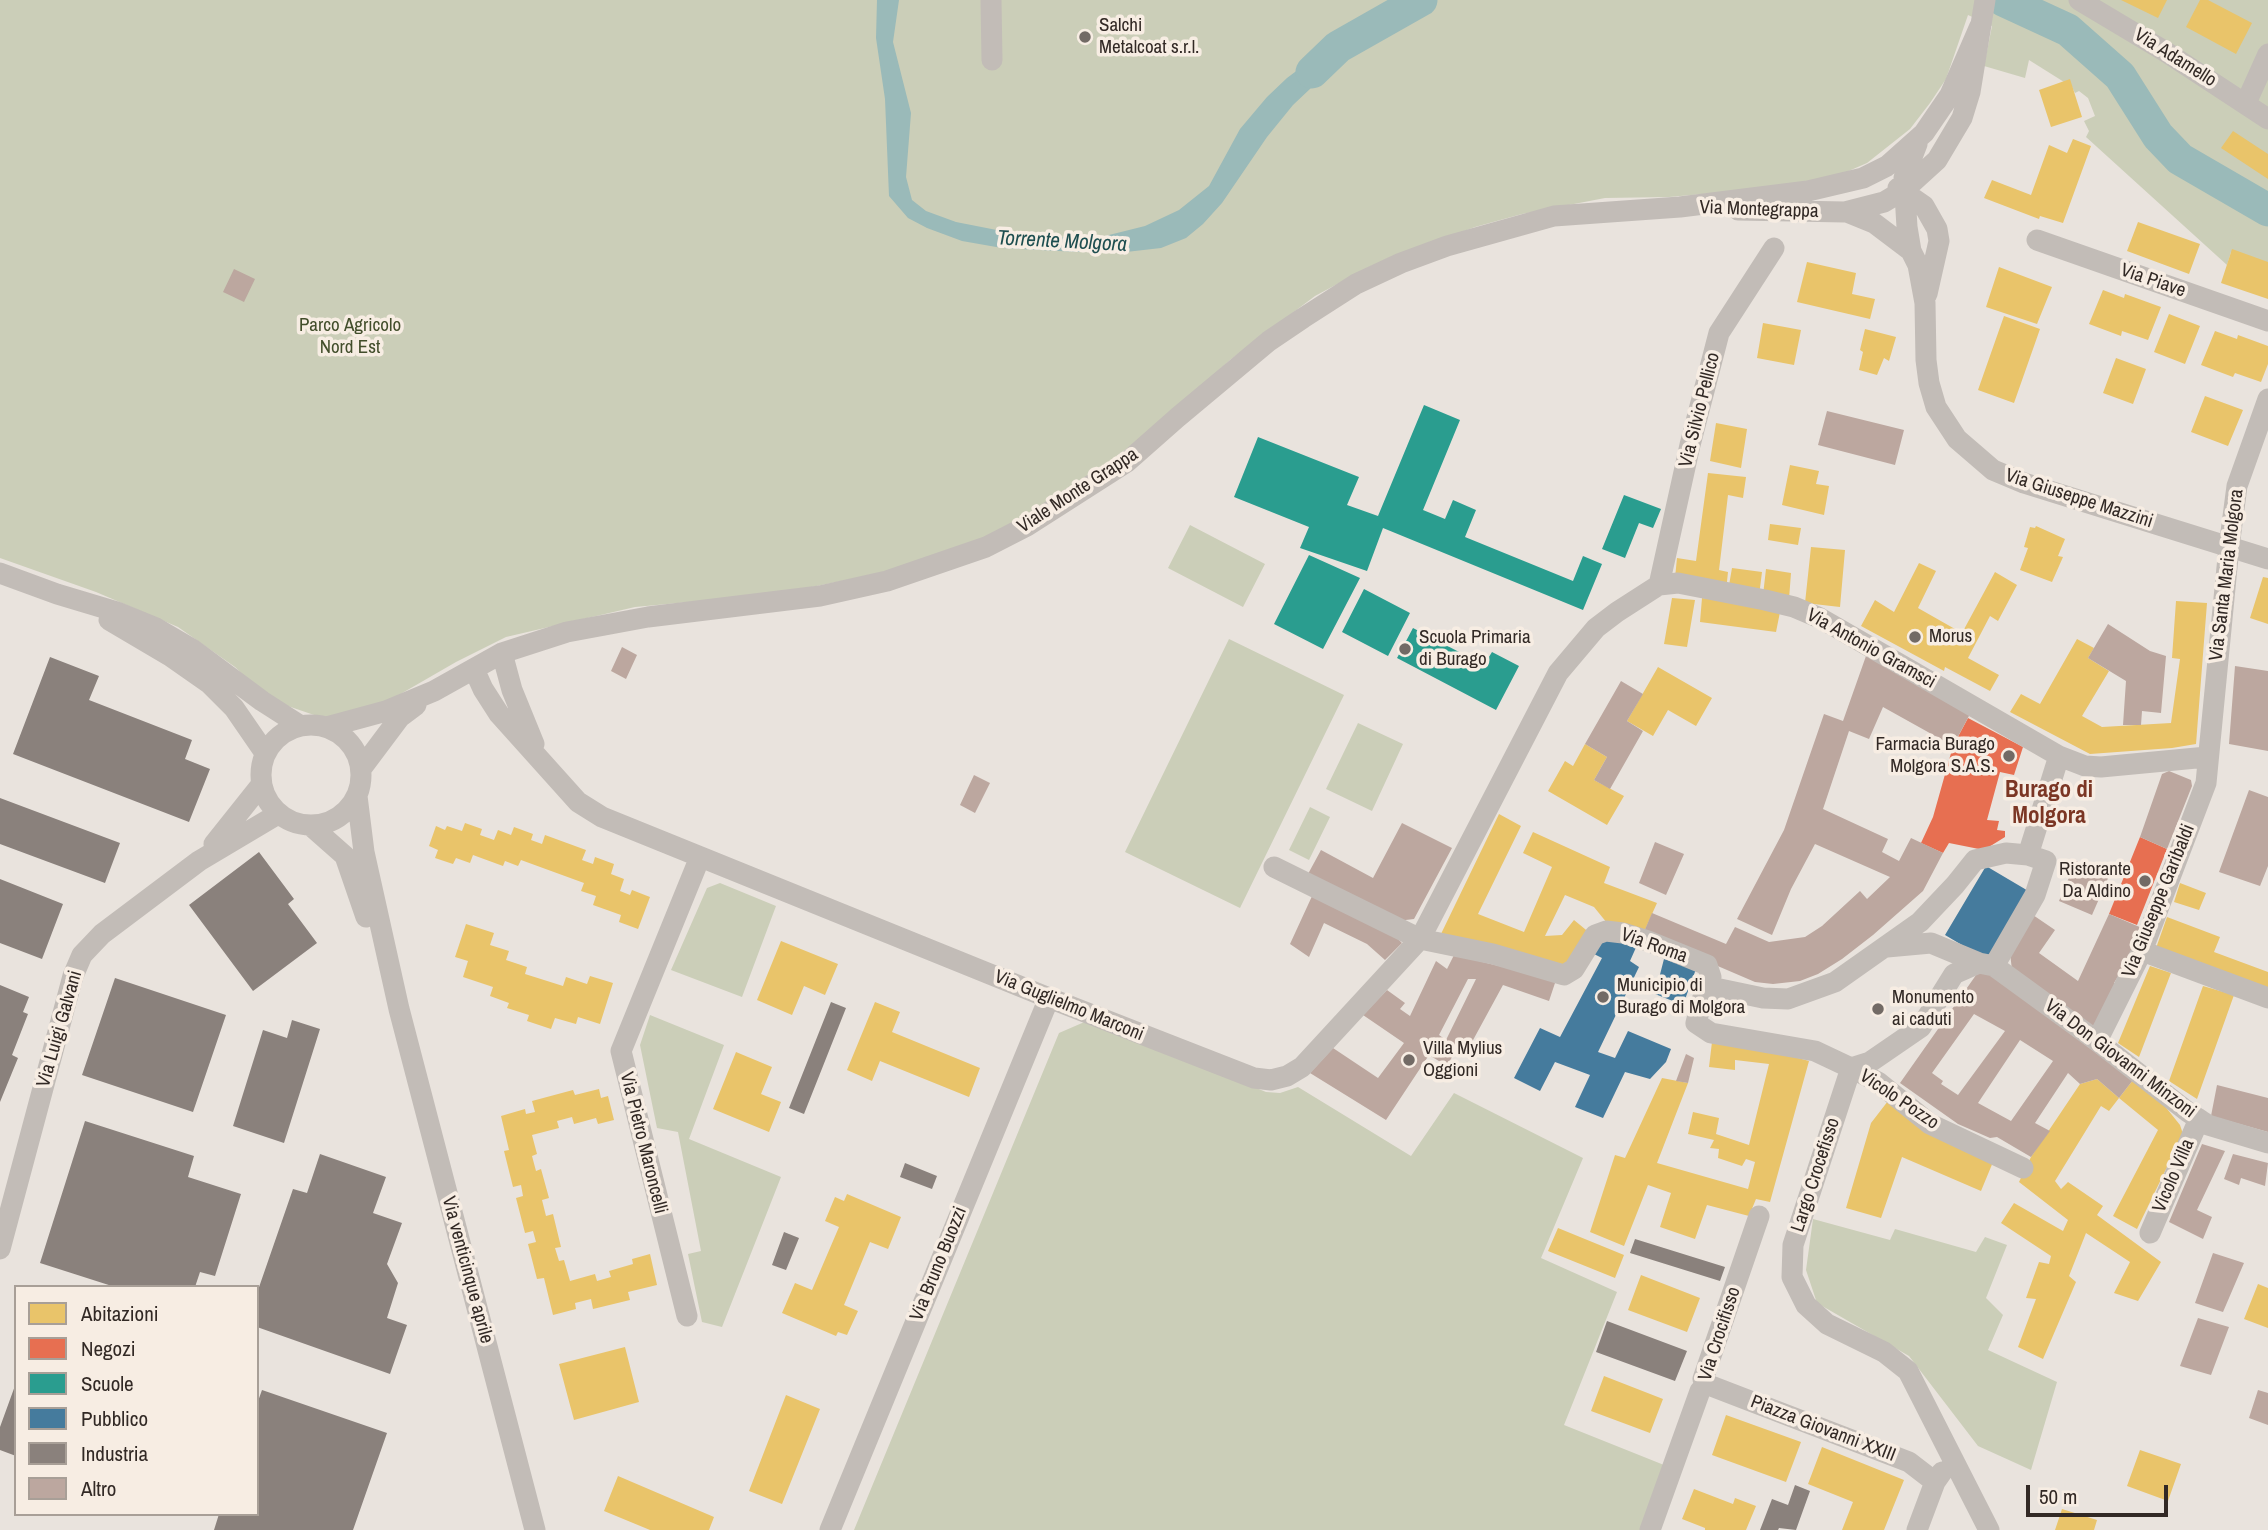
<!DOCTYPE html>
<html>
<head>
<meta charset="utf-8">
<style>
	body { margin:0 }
	#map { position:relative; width:2268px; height:1530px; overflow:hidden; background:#e9e3dd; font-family:"Archivo Narrow",sans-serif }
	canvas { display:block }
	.legend { position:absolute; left:14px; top:1285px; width:245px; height:231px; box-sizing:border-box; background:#f7ede3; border:2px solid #a89f97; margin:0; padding:9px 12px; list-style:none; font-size:21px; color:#322925 }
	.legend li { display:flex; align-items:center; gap:14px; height:35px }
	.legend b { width:35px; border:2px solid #a89f97 }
	.scale { position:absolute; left:2026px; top:1485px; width:142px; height:32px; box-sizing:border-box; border:4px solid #322925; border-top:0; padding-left:9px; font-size:21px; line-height:24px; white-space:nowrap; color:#322925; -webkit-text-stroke:5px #f7ede3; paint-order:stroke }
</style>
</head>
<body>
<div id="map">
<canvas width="2268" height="1530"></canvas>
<ul class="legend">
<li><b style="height:19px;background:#e9c46a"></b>Abitazioni</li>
<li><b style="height:19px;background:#e76f51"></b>Negozi</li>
<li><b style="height:19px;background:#2a9d8f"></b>Scuole</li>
<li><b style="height:19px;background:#457b9d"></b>Pubblico</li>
<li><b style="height:19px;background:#8a817c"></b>Industria</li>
<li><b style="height:19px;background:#bca79f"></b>Altro</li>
</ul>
<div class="scale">50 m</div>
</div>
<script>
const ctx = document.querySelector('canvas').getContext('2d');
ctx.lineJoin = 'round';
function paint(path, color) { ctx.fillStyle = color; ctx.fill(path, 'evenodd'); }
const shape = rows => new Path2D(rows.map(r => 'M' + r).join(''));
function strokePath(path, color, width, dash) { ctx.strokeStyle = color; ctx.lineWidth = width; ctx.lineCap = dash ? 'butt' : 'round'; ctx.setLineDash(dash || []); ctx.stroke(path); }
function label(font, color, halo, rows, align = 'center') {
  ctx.font = font + ' "Archivo Narrow",sans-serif'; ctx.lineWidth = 7; ctx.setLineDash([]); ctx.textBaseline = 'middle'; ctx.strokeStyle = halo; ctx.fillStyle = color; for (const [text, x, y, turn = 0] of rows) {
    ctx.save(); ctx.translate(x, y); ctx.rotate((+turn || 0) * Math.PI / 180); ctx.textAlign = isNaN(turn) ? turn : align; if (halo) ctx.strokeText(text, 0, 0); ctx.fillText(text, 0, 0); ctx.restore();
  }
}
paint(shape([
	[0,0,2268,0,2268,265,2231,252,2227,265,2086,137,2089,131,2084,121,2095,116,2088,98,2079,91,2075,93,2072,87,2029,60,2025,78,1984,66,1992,26,1968,15,1946,79,1930,103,1910,129,1867,163,1828,180,1792,186,1669,197,1605,198,1522,214,1475,227,1371,266,1315,296,1230,360,1159,425,1070,490,987,538,918,566,776,594,635,607,506,637,456,662,378,707,341,719,317,716,282,704,263,694,235,667,178,627,96,592,0,558],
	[1190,525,1265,564,1243,607,1168,568],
	[1229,639,1344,695,1240,908,1125,852],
	[1358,723,1403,744,1372,811,1326,789],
	[1310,807,1330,817,1309,860,1289,850],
	[720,883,776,906,742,997,671,970,707,888],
	[650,1015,724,1045,689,1139,781,1177,722,1327,702,1322,688,1254,701,1251,678,1132,657,1128,640,1045],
	[1089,1020,1266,1092,1280,1093,1298,1087,1411,1156,1454,1093,1583,1158,1541,1258,1617,1292,1564,1425,1664,1465,1642,1530,854,1530,1059,1033],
	[1813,1219,1890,1240,1895,1229,1976,1252,1985,1237,2007,1245,1986,1298,2003,1315,1988,1350,2057,1382,2031,1470,1978,1446,1909,1356,1817,1303,1806,1270]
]), '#cbceb8');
paint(shape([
	[877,0,899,0,893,42,911,113,906,177,912,200,926,211,956,222,1017,234,1075,238,1101,237,1145,226,1179,210,1209,186,1240,129,1267,97,1287,78,1343,36,1352,53,1329,71,1293,105,1267,137,1222,203,1203,224,1186,238,1161,248,1126,252,1078,252,1002,248,962,241,927,228,908,218,889,196,885,99,876,38]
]), '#9abab9');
paint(shape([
	[2121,0,2167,0,2158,18],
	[2200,0,2208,0,2252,23,2236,54,2186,27],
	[2070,79,2082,117,2051,127,2039,90],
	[2233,131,2268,154,2268,179,2221,148],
	[2073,139,2091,146,2063,223,2040,216,2039,219,1984,198,1992,180,2031,195,2049,145,2067,153],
	[2138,222,2200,244,2189,274,2127,251],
	[2232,249,2268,262,2268,299,2221,283],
	[1807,262,1856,273,1852,294,1875,299,1870,319,1797,302],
	[1999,267,2052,287,2037,324,1986,307],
	[2103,290,2124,298,2125,294,2161,307,2148,340,2122,331,2121,336,2089,324],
	[2169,314,2200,326,2185,364,2154,352],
	[2004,316,2040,329,2014,403,1978,390],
	[1763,323,1801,330,1794,365,1757,358],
	[1865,329,1896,337,1889,361,1884,358,1877,375,1859,370,1863,352,1860,350],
	[2215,331,2237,339,2238,335,2268,346,2268,364,2261,382,2235,373,2233,377,2201,365],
	[2116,358,2146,369,2133,404,2103,393],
	[2205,396,2243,410,2228,446,2191,432],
	[1716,423,1747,429,1741,468,1710,461],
	[1790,465,1819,471,1816,484,1829,486,1824,515,1782,505],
	[1708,473,1746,477,1743,498,1728,495,1719,570,1728,572,1726,591,1675,578,1677,558,1696,561],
	[1770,524,1801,528,1798,545,1768,540],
	[2036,526,2065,539,2058,556,2063,557,2052,582,2020,570,2028,548,2024,547,2030,527,2035,528],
	[1811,547,1845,550,1840,607,1805,603],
	[1919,563,1936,571,1918,608,1962,633,1995,572,2017,585,1998,621,1990,616,1968,658,1999,675,1990,691,1945,667,1944,671,1861,626,1875,600,1894,612],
	[1732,568,1762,572,1759,596,1728,591],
	[1766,569,1791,573,1789,599,1763,595],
	[2263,577,2268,578,2268,624,2250,618],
	[1672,598,1695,600,1687,647,1664,644],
	[1702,598,1781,607,1776,632,1700,622],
	[2176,601,2207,603,2196,744,2172,748,2090,754,2010,712,2021,694,2040,704,2077,639,2094,648,2088,658,2109,671,2082,716,2102,727,2171,723,2180,659,2172,658],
	[1658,667,1712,698,1696,726,1668,710,1653,736,1627,721],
	[1585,744,1607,757,1594,780,1624,796,1607,825,1548,791,1565,761,1573,766],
	[1499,814,1521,826,1478,914,1524,932,1552,867,1523,853,1533,832,1610,867,1604,883,1657,903,1643,934,1607,923,1594,907,1565,895,1545,936,1562,935,1574,920,1591,934,1566,966,1440,936],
	[465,823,482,829,480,835,494,840,498,830,511,835,514,827,533,834,531,840,542,844,545,835,586,850,582,860,593,864,595,857,614,864,611,874,624,879,620,891,630,895,632,890,650,897,638,929,619,922,621,915,593,905,596,896,581,891,584,883,521,860,518,866,505,861,503,866,473,855,470,863,456,858,453,864,435,858,438,850,429,846,436,826,445,830,447,826,462,831],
	[2180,883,2206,893,2199,910,2174,902],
	[2167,917,2220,937,2214,952,2268,972,2268,993,2155,951],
	[466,924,494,933,490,945,509,951,506,960,527,967,525,974,563,986,566,977,587,984,590,976,613,983,600,1024,578,1017,576,1024,555,1018,551,1029,527,1021,529,1015,507,1008,509,1003,490,996,493,987,463,977,468,961,455,957],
	[781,941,838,964,825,995,804,986,792,1015,757,1000],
	[2150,966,2171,973,2139,1057,2118,1043],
	[2203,986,2234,995,2197,1099,2169,1081],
	[875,1002,900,1012,892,1032,980,1068,969,1097,880,1061,872,1081,847,1070],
	[1712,1042,1773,1051,1809,1061,1770,1202,1756,1199,1749,1216,1707,1205,1695,1239,1660,1227,1671,1193,1648,1185,1624,1246,1590,1232,1615,1155,1625,1158,1662,1078,1688,1083,1657,1163,1748,1189,1755,1162,1746,1159,1742,1166,1718,1158,1719,1149,1710,1148,1714,1140,1688,1134,1693,1112,1719,1118,1716,1134,1749,1145,1769,1064,1735,1060,1735,1070,1709,1067],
	[736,1052,772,1067,761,1094,781,1102,769,1132,713,1109],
	[2097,1079,2119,1098,2133,1080,2164,1105,2180,1125,2183,1134,2137,1229,2113,1216,2158,1130,2119,1098,2109,1111,2101,1106,2055,1181,2061,1189,2068,1182,2103,1206,2097,1215,2161,1262,2138,1301,2114,1293,2130,1262,2086,1233,2069,1276,2076,1282,2043,1359,2018,1347,2036,1299,2026,1298,2039,1262,2049,1264,2051,1256,2001,1223,2014,1203,2063,1231,2068,1220,2019,1182,2031,1157,2080,1084],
	[599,1089,601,1098,608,1096,614,1120,598,1124,596,1118,574,1124,572,1117,557,1121,559,1128,532,1135,537,1154,532,1156,536,1171,541,1169,549,1198,542,1200,546,1216,553,1214,561,1247,555,1248,559,1261,564,1260,570,1281,595,1274,597,1281,611,1277,609,1271,633,1264,632,1259,650,1254,657,1285,628,1292,630,1300,593,1309,591,1299,575,1303,576,1309,553,1315,544,1278,537,1279,528,1244,536,1242,533,1231,525,1233,516,1198,523,1196,521,1185,513,1187,504,1151,509,1150,501,1116,525,1109,526,1114,535,1112,532,1101,573,1090,575,1095],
	[1888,1101,1993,1162,1981,1191,1902,1157,1881,1218,1846,1208,1871,1123],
	[847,1194,901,1217,888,1249,870,1242,844,1305,858,1311,847,1335,838,1332,836,1336,782,1313,795,1283,812,1290,839,1227,825,1221,835,1197,844,1201],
	[1558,1228,1624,1255,1615,1278,1548,1251],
	[1641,1275,1700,1298,1687,1332,1628,1310],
	[2258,1284,2268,1288,2268,1328,2244,1319],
	[625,1347,639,1402,574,1420,559,1364],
	[1604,1376,1663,1399,1650,1433,1591,1411],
	[786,1395,820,1409,782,1504,749,1491],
	[1726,1415,1801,1442,1786,1482,1712,1455],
	[1822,1447,1904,1480,1884,1530,1842,1530,1853,1502,1808,1484],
	[2140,1450,2181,1464,2168,1501,2127,1486],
	[618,1476,714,1517,709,1530,650,1530,604,1511],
	[1694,1489,1733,1504,1735,1498,1756,1506,1746,1530,1705,1530,1705,1528,1682,1519],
	[2062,1509,2097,1520,2094,1530,2055,1530]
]), '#e9c46a');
paint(shape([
	[1968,718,2023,747,2014,775,2000,772,1987,820,1999,821,1997,830,2005,831,2005,837,1984,850,1949,843,1943,853,1921,843,1933,817,1953,746],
	[2140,837,2167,849,2137,925,2109,914]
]), '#e76f51');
paint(shape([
	[1424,405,1460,420,1423,510,1445,519,1453,500,1476,510,1465,537,1573,581,1583,556,1602,564,1583,610,1383,528,1367,571,1300,548,1309,527,1234,497,1258,437,1359,477,1347,505,1378,516],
	[1624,495,1661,509,1653,528,1639,523,1625,558,1602,549],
	[1309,555,1360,578,1323,649,1274,624],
	[1364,589,1410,613,1388,656,1342,632],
	[1413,628,1484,665,1492,652,1519,666,1496,710,1397,658]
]), '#2a9d8f');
paint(shape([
	[1986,866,2030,892,1989,961,1945,935],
	[1606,937,1638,943,1630,961,1639,967,1598,1052,1615,1058,1628,1031,1671,1049,1666,1062,1650,1079,1625,1072,1603,1118,1575,1107,1590,1075,1555,1062,1540,1091,1514,1078,1540,1028,1560,1037,1602,958,1592,953],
	[1665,955,1696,969,1683,1005,1655,994]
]), '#457b9d');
paint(shape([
	[50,657,99,676,89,700,192,740,185,759,210,769,189,822,13,754],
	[0,798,120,843,105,883,0,844],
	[259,852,294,899,288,904,317,943,253,991,189,905],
	[0,879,63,904,42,959,0,943],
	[115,978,226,1015,193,1112,82,1075],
	[0,985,29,997,23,1012,28,1014,12,1055,18,1058,0,1102],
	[831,1002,846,1008,804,1114,789,1108],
	[292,1020,320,1029,284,1143,233,1126,263,1030,287,1038],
	[85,1121,194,1156,188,1177,241,1194,215,1276,200,1272,195,1287,115,1287,40,1263],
	[320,1154,386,1177,373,1213,402,1223,387,1264,398,1283,387,1318,407,1325,390,1374,257,1327,257,1293,293,1189,307,1193],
	[905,1163,937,1176,932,1189,900,1177],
	[784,1232,799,1238,786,1270,772,1265],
	[1635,1239,1725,1267,1720,1281,1630,1253],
	[1607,1321,1687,1351,1675,1381,1596,1352],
	[16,1383,16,1456,0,1450,0,1427],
	[262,1390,387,1433,353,1530,214,1530,219,1514,257,1514,257,1404],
	[1795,1485,1810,1491,1796,1530,1779,1528,1778,1530,1760,1530,1772,1499,1788,1505]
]), '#8a817c');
strokePath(shape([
	[2003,0,2068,30,2120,76,2158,136,2180,159,2268,210],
	[1312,72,1338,47,1421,0]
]), '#9abab9', 33);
paint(shape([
	[234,269,255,279,244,302,223,292],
	[1827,411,1904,430,1895,465,1818,445],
	[2108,624,2150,651,2166,656,2161,713,2142,711,2141,725,2123,725,2126,681,2088,658],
	[622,647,637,655,626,679,611,671],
	[1866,656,1970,714,1953,746,1883,707,1869,739,1849,731,1823,809,1888,839,1882,852,1899,861,1911,838,1943,853,1923,891,1873,935,1842,959,1818,974,1800,981,1773,984,1755,982,1643,934,1652,913,1726,944,1735,927,1769,942,1805,937,1822,926,1860,891,1867,899,1890,877,1815,844,1791,889,1772,935,1737,919,1784,830,1824,714,1843,721],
	[2235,666,2268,671,2268,751,2229,744],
	[1621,681,1643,694,1627,721,1643,731,1610,789,1594,780,1607,757,1585,744],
	[2169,771,2191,780,2192,786,2167,849,2140,837,2162,774],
	[974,775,990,783,975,813,960,805],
	[2249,790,2268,797,2268,866,2260,886,2219,872],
	[1402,823,1452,848,1414,919,1397,921,1308,874,1321,850,1373,878],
	[1655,842,1684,854,1666,895,1639,883],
	[2076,861,2109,876,2092,915,2059,901],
	[1313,894,1391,932,1402,943,1385,960,1367,944,1324,923,1309,957,1290,944],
	[2109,914,2142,928,2125,965,2114,983,2118,984,2091,1030,2012,970,2010,953,2033,915,2055,930,2039,953,2078,981],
	[1454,955,1556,980,1549,1001,1503,985,1466,1053,1457,1048,1447,1066,1429,1055,1386,1120,1310,1073,1333,1048,1378,1078,1404,1043,1363,1015,1387,990,1405,1003,1400,1009,1410,1016,1436,961,1447,969],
	[1468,979,1476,979,1446,1040,1439,1035],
	[1981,968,2133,1080,2119,1098,2097,1079,2080,1084,2068,1073,2035,1123,2050,1131,2031,1157,1997,1137,1990,1138,1958,1124,1900,1083],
	[1974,1014,2005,1031,1958,1095,1941,1084,1943,1081,1932,1073],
	[2020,1040,2053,1061,2011,1121,1978,1103],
	[1686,1054,1694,1058,1688,1083,1676,1081],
	[2217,1085,2268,1098,2268,1132,2211,1116],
	[2202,1144,2225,1151,2197,1210,2212,1217,2203,1239,2169,1222],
	[2233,1154,2268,1163,2265,1186,2241,1178,2239,1185,2224,1179],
	[2213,1253,2244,1263,2223,1312,2195,1303],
	[2198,1318,2229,1327,2211,1375,2180,1366],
	[2258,1390,2268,1393,2268,1425,2249,1418]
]), '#bca79f');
strokePath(shape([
	[991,0,992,60],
	[2079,0,2166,52,2268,119],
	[2246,103,2268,54],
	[1917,144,1904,178,1907,227,1911,251,1918,265,1925,303,1926,360,1929,383,1936,407,1957,439,1993,470,2024,483,2268,559],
	[1898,188,1924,206,1937,229,1939,241,1927,294],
	[1738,210,1845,212,1884,202,1904,190,1937,160,1962,118,1970,92,1985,0],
	[1847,212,1874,223,1911,251],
	[2037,240,2268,321],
	[0,573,57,594,117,612,156,628,192,649,262,701,301,726],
	[1659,585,1690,445,1719,333,1774,248],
	[109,620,170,656,210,684,234,708,265,753],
	[502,653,512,690,534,744],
	[474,669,483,689,499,714,578,802,602,817,1049,998,1254,1078,1271,1080,1287,1076,1302,1067,1420,939,1558,673,1596,628,1617,612,1659,585,1678,583,1765,600,1794,607,1820,618,2059,756,2085,766,2101,767,2207,757],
	'261 775a50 50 0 1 1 100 0a50 50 0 1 1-100 0Z',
	[327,727,386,711,434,691,502,653,567,632,648,617,820,596,887,581,986,547,1027,526,1127,462,1178,417,1269,341,1303,318,1356,284,1401,263,1447,246,1554,216,1680,207,1808,191,1863,178,1887,166,1924,133,1950,95,1980,26],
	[361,769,400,717,416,705],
	[357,796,364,852,399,1009,535,1530],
	[311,826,345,856,366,917],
	[214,844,261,785],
	[2028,855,2059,756],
	[1274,867,1420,939,1493,954,1564,975,1574,969,1595,935,1606,931,1623,933,1648,941,1707,965,1711,977,1702,1000,1696,1023,1711,1033,1815,1051,1851,1068,1870,1062,1921,1027,1954,974,1979,963],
	[1887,947,1931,943,1979,963,1994,966,2097,1041,2188,1112,2208,1125,2268,1143],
	[2142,951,2268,998],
	[1702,1000,1720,989,1763,998,1788,999,1835,982,1920,922,1955,885,1975,860,2006,853,2028,855,2046,861,2035,895,1994,966],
	[2097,1041,2142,951,2206,783,2229,547,2237,486,2268,399],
	[2150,1233,2199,1119],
	[0,1249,73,976,82,955,102,934,199,861,278,814],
	[687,1316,621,1051,700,857],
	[1706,1384,1909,1462,1935,1482],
	[1706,1384,1703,1379,1759,1216],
	[830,1530,1049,998],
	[1650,1530,1700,1391,1706,1384],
	[1917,1530,1935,1482,1942,1472],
	[1989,1530,1908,1371,1884,1352,1827,1324,1806,1305,1792,1277,1793,1245,1851,1068,1878,1082,1930,1124,2023,1168]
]), '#c2bcb7', 21);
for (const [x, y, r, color] of [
	[1085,37,7,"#726a65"],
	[1915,637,7,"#726a65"],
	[1405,649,7,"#726a65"],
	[2009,756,7,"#726a65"],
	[2145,881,7,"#726a65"],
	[1603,997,7,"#726a65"],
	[1878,1009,7,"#726a65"],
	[1409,1060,7,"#726a65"]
]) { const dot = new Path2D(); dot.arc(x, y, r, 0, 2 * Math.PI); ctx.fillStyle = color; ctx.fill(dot); strokePath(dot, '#f7ede3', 2.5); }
label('19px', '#322925', '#f7ede3', [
	["Salchi",1099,26],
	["Metalcoat s.r.l.",1099,48],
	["Morus",1929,637],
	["Scuola Primaria",1419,638],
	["di Burago",1419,660],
	["Farmacia Burago",1995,745,"right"],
	["Molgora S.A.S.",1995,767,"right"],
	["Ristorante",2131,870,"right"],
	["Da Aldino",2131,892,"right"],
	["Municipio di",1617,986],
	["Burago di Molgora",1617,1008],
	["Monumento",1892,998],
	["ai caduti",1892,1020],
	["Villa Mylius",1423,1049],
	["Oggioni",1423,1071]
], 'left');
label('19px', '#322925', '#f7ede3', [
	["Via Adamello",2175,58,32],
	["Via Montegrappa",1759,210,2],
	["Via Piave",2153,281,19],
	["Via Silvio Pellico",1700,410,-76],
	["Viale Monte Grappa",1078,491,-33],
	["Via Giuseppe Mazzini",2079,499,18],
	["Via Santa Maria Molgora",2227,575,-83],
	["Via Antonio Gramsci",1871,649,29],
	["Via Giuseppe Garibaldi",2159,901,-68],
	["Via Roma",1654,946,20],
	["Via Guglielmo Marconi",1069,1006,22],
	["Via Luigi Galvani",60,1029,-74],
	["Via Don Giovanni Minzoni",2120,1059,37],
	["Vicolo Pozzo",1899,1100,34],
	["Via Pietro Maroncelli",643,1143,76],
	["Largo Crocefisso",1816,1175,-72],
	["Vicolo Villa",2174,1176,-67],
	["Via Bruno Buozzi",939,1264,-68],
	["Via venticinque aprile",467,1270,75],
	["Via Crocifisso",1720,1334,-72],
	["Piazza Giovanni XXIII",1823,1429,21]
]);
label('19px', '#424e2b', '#f7ede3', [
	["Parco Agricolo",350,326],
	["Nord Est",350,348]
]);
label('italic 21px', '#1e4e50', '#f7ede3', [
	["Torrente Molgora",1062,242,3]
]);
label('bold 23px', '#7b3624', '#f7ede3', [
	["Burago di",2049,791],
	["Molgora",2049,817]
]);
</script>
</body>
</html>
